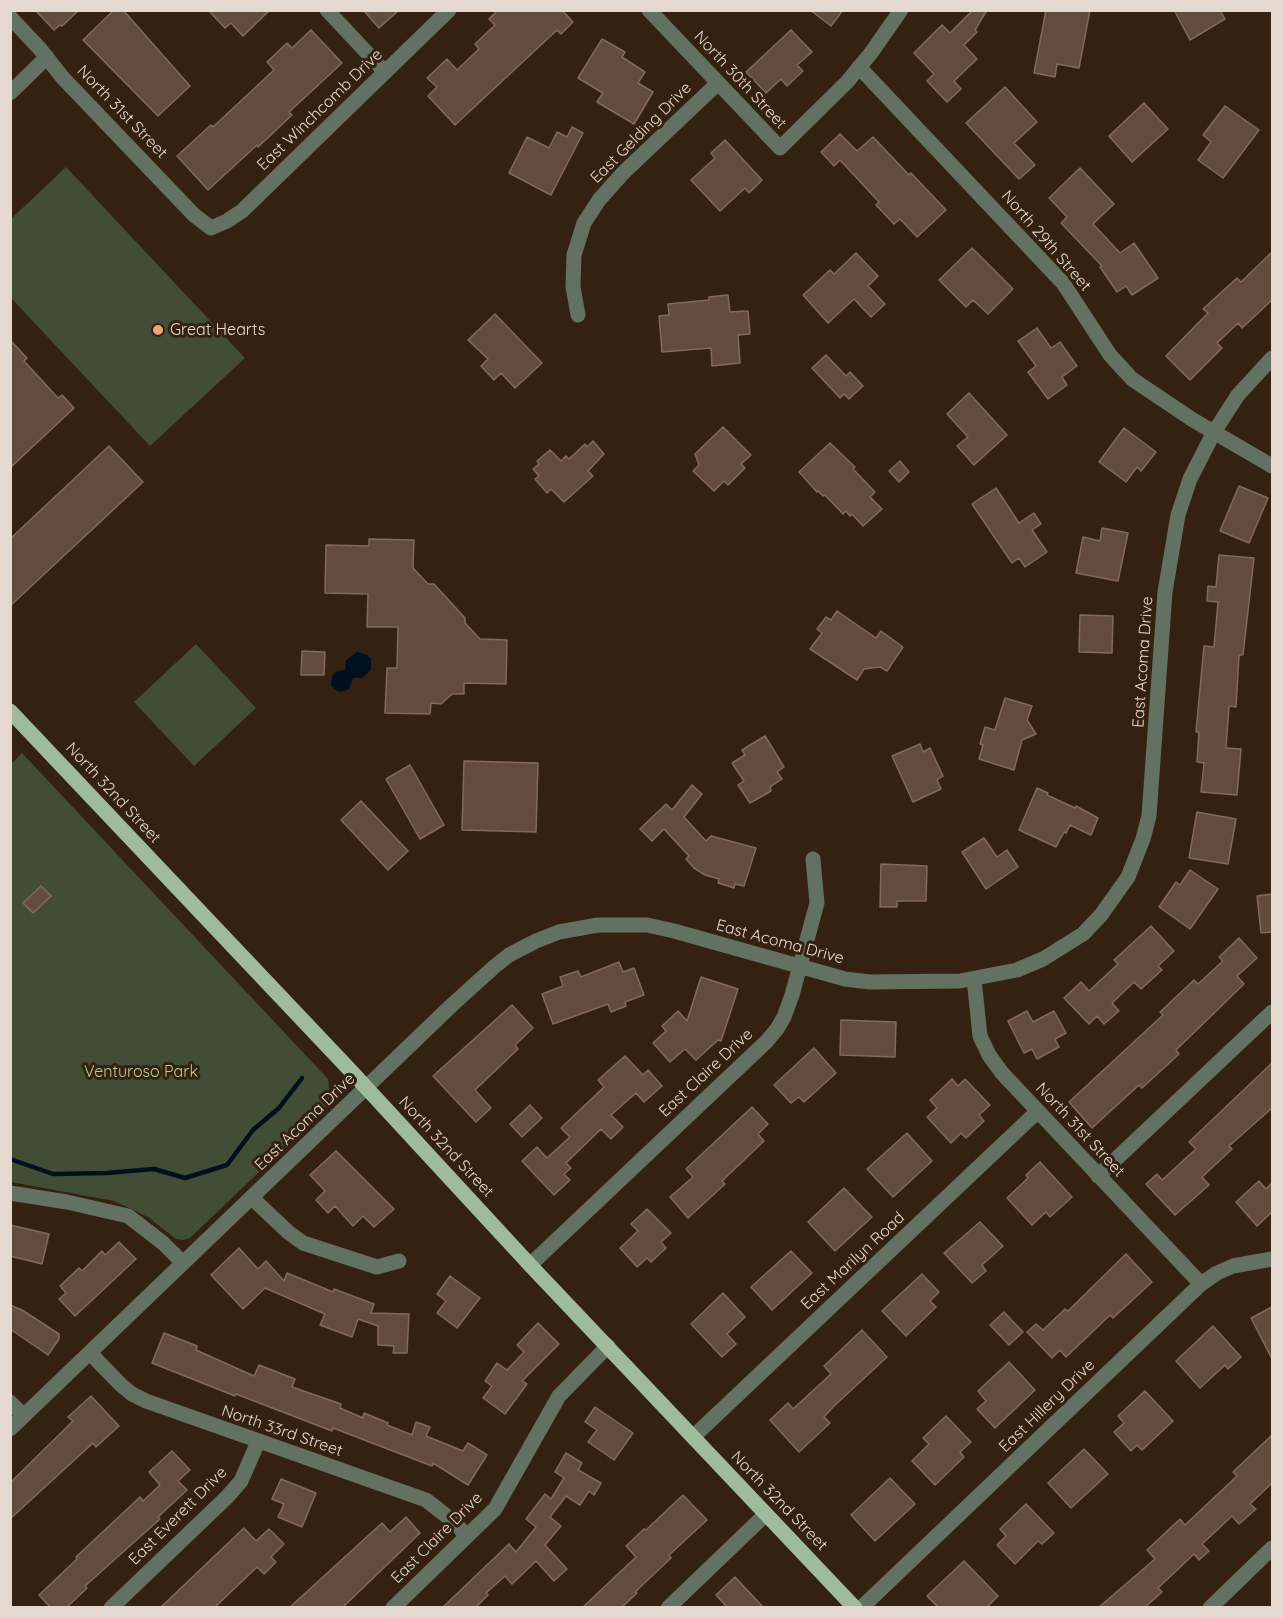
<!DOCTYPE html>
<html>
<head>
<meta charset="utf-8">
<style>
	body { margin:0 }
	#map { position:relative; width:1283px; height:1618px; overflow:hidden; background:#352112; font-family:Quicksand,sans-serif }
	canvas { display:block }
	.frame { position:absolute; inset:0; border:12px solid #e5d8ce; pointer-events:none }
</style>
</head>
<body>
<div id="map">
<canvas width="1283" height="1618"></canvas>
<div class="frame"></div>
</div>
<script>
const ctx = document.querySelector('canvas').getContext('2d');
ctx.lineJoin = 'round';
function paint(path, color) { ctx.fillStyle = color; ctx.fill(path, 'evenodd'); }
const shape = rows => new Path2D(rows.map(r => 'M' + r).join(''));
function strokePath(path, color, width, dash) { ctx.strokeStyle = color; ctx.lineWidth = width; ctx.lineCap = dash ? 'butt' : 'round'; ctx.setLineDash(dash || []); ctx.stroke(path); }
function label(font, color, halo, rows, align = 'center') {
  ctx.font = font + ' Quicksand,sans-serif'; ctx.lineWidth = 6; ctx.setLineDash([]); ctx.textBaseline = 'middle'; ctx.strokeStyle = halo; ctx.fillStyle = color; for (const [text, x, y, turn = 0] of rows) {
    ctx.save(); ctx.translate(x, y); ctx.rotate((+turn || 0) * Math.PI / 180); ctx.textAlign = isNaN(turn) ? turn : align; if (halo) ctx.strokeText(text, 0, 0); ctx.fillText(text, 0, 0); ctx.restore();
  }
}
paint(shape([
	[66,167,245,358,150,446,11,298,11,219],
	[196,644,256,708,194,766,134,702],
	[22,753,328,1079,330,1097,326,1108,190,1238,183,1240,176,1239,148,1217,114,1201,11,1182,10,765]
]), '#414d34');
paint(shape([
	[357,652,367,655,371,659,371,670,362,678,353,678,349,689,341,692,337,691,331,685,332,676,337,671,345,670,346,660]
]), '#00101f');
strokePath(shape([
	[10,1159,53,1174,107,1173,154,1169,185,1178,227,1165,253,1130,279,1108,302,1078]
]), '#00101f', 4.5);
const building = shape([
	[35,10,79,10,62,26,60,25,54,30,35,10],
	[114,10,123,10,190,86,158,116,83,40,114,10],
	[208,10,270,10,243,36,231,23,225,28,208,10],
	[363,10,399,10,379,28,363,10],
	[498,10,562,10,573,22,561,34,557,30,455,125,428,96,437,87,427,78,447,59,457,70,479,49,475,44,495,25,489,19,498,10],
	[810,10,843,10,831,26,810,10],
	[973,10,987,10,975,30,977,32,964,45,977,59,954,81,961,89,947,102,927,81,934,74,914,53,942,25,950,33,973,10],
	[1046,10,1090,10,1079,68,1057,64,1055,77,1034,73,1046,10],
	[1174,10,1220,10,1225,19,1190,40,1174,10],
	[311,30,342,63,289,112,292,115,258,147,257,145,208,190,177,156,211,125,213,127,274,70,267,62,287,43,292,48,311,30],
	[791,30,812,52,797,65,803,71,787,86,781,79,766,93,746,72,791,30],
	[602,39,625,52,622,57,645,72,638,83,653,92,634,124,597,102,603,93,578,78,602,39],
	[1005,87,1037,122,1014,143,1035,165,1019,179,966,123,1005,87],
	[1144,103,1168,129,1132,162,1109,136,1144,103],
	[1225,106,1259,130,1223,178,1198,160,1211,142,1203,135,1225,106],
	[572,127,583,133,551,195,509,173,527,137,549,148,557,132,567,137,572,127],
	[840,134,857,151,873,137,909,175,911,173,946,210,917,237,900,219,894,224,876,205,879,202,840,160,834,166,821,152,840,134],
	[725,140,762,180,749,193,745,188,720,211,691,180,715,158,711,153,725,140],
	[1080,168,1114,204,1093,224,1120,253,1134,243,1158,278,1132,295,1126,286,1117,292,1100,267,1102,266,1061,223,1067,217,1049,198,1080,168],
	[972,248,1013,289,988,314,973,300,966,307,939,280,972,248],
	[1272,252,1272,300,1242,328,1238,323,1217,343,1222,348,1190,380,1166,356,1208,313,1203,309,1237,278,1241,282,1272,252],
	[856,253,878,276,868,286,885,304,871,317,854,299,828,323,803,295,830,270,834,274,856,253],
	[728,295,730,312,748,311,750,334,738,335,740,363,712,366,711,348,662,352,659,316,669,315,668,304,709,300,709,297,728,295],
	[495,314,542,363,515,388,501,373,494,380,481,366,488,359,468,340,495,314],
	[1037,328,1051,348,1060,342,1077,366,1062,377,1067,385,1048,399,1028,372,1036,366,1018,341,1037,328],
	[10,340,27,358,24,361,58,398,62,395,74,408,10,468,10,340],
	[826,355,846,376,850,372,863,386,849,399,844,394,840,398,812,368,826,355],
	[969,393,1007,435,974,465,957,446,968,437,947,414,969,393],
	[723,427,751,455,741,464,745,468,728,485,724,481,714,491,693,471,699,465,695,454,723,427],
	[1124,428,1156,452,1141,471,1137,467,1126,482,1099,462,1124,428],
	[593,441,604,454,588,471,593,476,564,502,551,489,547,493,535,479,539,476,533,469,539,464,537,461,550,450,561,461,566,456,569,459,585,444,587,447,593,441],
	[830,443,855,467,853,469,875,492,870,497,882,509,863,526,852,514,850,516,846,511,843,514,825,495,823,496,818,491,817,492,799,472,830,443],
	[109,446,143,482,10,606,10,539,109,446],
	[900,461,909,472,899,482,889,471,900,461],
	[1239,486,1268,498,1249,543,1220,531,1239,486],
	[996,488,1019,523,1034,513,1041,524,1032,530,1047,552,1025,567,1019,558,1012,563,972,504,996,488],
	[1102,528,1128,533,1118,581,1076,573,1083,537,1100,541,1102,528],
	[369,539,414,540,413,568,428,584,434,584,465,618,465,623,480,639,507,640,506,684,464,683,464,694,452,694,441,704,431,703,430,714,385,713,387,668,397,668,398,627,367,627,368,594,325,593,326,545,369,546,369,539],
	[1219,555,1254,558,1243,655,1239,655,1236,707,1229,706,1226,748,1241,749,1237,795,1201,792,1204,763,1197,762,1199,732,1196,732,1204,646,1214,647,1218,602,1207,601,1208,586,1216,587,1219,555],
	[837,611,876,638,881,631,903,647,887,671,880,667,864,669,857,680,810,649,822,633,817,629,826,617,831,620,837,611],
	[1080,615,1113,616,1112,653,1079,652,1080,615],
	[302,651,325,652,324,675,301,675,302,651],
	[1005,698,1032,706,1027,720,1036,734,1022,740,1014,770,979,759,983,745,980,744,985,727,995,730,1005,698],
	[765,736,784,767,777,772,782,779,770,787,771,791,750,803,738,785,744,781,732,763,745,755,742,750,765,736],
	[920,744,923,752,930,748,943,776,937,780,941,789,913,802,892,756,920,744],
	[464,761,538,763,536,832,462,830,464,761],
	[410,765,444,825,420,839,386,779,410,765],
	[692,785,702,794,684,817,706,841,711,836,756,848,744,886,735,884,734,888,718,883,719,879,705,875,694,868,686,859,689,856,664,829,652,841,640,829,666,804,672,810,692,785],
	[1037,788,1048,793,1047,795,1075,808,1076,806,1098,818,1091,835,1070,825,1066,833,1064,832,1056,847,1019,830,1037,788],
	[361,801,408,851,388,870,341,820,361,801],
	[1197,812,1236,819,1228,864,1189,858,1197,812],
	[984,838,997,857,1007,850,1018,867,986,889,962,852,984,838],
	[881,864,927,866,926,901,897,901,897,907,880,907,881,864],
	[1190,870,1218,889,1190,929,1159,907,1176,882,1180,885,1190,870],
	[41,886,51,896,33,913,23,903,41,886],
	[1272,894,1272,932,1261,933,1257,896,1272,894],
	[1151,926,1174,951,1158,966,1162,970,1141,989,1134,982,1112,1003,1119,1011,1104,1024,1097,1016,1089,1024,1064,998,1081,982,1089,991,1118,964,1114,960,1151,926],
	[1239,938,1257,958,1237,976,1244,984,1176,1050,1179,1054,1142,1088,1139,1085,1092,1128,1069,1102,1163,1015,1160,1012,1194,980,1198,984,1223,961,1219,957,1239,938],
	[619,962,623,972,634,968,644,995,625,1002,626,1006,611,1012,608,1004,553,1024,542,994,563,986,560,977,578,971,581,977,619,962],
	[701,977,738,989,721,1041,718,1040,696,1060,685,1049,670,1062,653,1043,666,1031,662,1026,678,1011,687,1021,701,977],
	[512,1005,533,1028,515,1045,518,1049,475,1090,491,1108,476,1122,433,1076,512,1005],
	[1027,1011,1033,1022,1054,1011,1066,1033,1055,1039,1059,1047,1037,1059,1032,1049,1024,1053,1008,1021,1027,1011],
	[841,1020,896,1022,895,1057,840,1055,841,1020],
	[814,1048,836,1073,804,1102,799,1097,791,1103,774,1085,814,1048],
	[625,1056,643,1075,648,1070,662,1086,644,1102,636,1093,611,1115,623,1127,611,1139,601,1129,566,1163,571,1168,564,1174,570,1180,554,1195,522,1161,537,1147,547,1158,570,1137,561,1128,604,1087,598,1080,625,1056],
	[1272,1063,1272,1108,1229,1146,1232,1149,1202,1177,1209,1185,1175,1215,1146,1184,1157,1174,1162,1180,1196,1149,1189,1142,1272,1063],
	[952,1079,958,1086,965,1079,990,1105,979,1115,984,1121,966,1138,961,1133,951,1143,927,1117,937,1108,930,1100,952,1079],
	[530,1105,542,1118,522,1137,510,1124,530,1105],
	[752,1107,768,1124,758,1134,764,1141,722,1181,725,1184,688,1218,670,1197,693,1177,686,1169,752,1107],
	[907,1133,932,1161,893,1197,867,1169,907,1133],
	[336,1151,394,1209,374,1227,363,1216,353,1226,335,1206,328,1213,316,1200,325,1191,310,1175,336,1151],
	[1040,1162,1072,1197,1050,1217,1046,1212,1032,1225,1007,1198,1028,1178,1026,1175,1040,1162],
	[1259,1181,1266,1189,1272,1183,1272,1212,1257,1226,1236,1202,1259,1181],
	[844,1188,872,1217,835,1251,808,1222,844,1188],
	[647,1209,671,1233,661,1242,666,1248,651,1262,647,1258,637,1267,620,1248,638,1231,631,1224,647,1209],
	[980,1222,1003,1246,982,1265,986,1271,972,1283,944,1253,980,1222],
	[10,1225,49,1234,42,1264,10,1256,10,1225],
	[119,1242,136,1259,75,1316,59,1299,66,1293,60,1286,79,1268,82,1271,102,1251,105,1255,119,1242],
	[239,1248,258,1269,266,1261,284,1281,287,1273,333,1292,334,1289,374,1304,371,1313,409,1314,407,1353,393,1353,394,1346,378,1345,378,1326,358,1319,352,1337,320,1325,325,1314,265,1288,243,1309,211,1275,239,1248],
	[791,1251,812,1273,772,1310,751,1287,791,1251],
	[1126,1254,1152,1282,1113,1318,1110,1315,1066,1357,1060,1350,1052,1358,1027,1332,1036,1324,1043,1330,1065,1309,1068,1311,1126,1254],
	[922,1274,939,1292,930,1301,936,1307,906,1336,882,1311,922,1274],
	[450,1276,480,1298,457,1328,437,1313,446,1301,437,1294,450,1276],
	[723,1293,745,1317,727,1334,736,1344,722,1357,691,1324,723,1293],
	[10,1305,22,1310,59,1334,59,1339,48,1355,10,1329,10,1305],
	[1272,1307,1272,1359,1251,1318,1272,1307],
	[1004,1312,1023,1332,1009,1345,990,1325,1004,1312],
	[538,1323,559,1344,522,1381,527,1384,505,1414,483,1398,492,1386,485,1381,497,1363,507,1370,524,1352,517,1345,538,1323],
	[1213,1326,1241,1357,1228,1369,1225,1365,1200,1388,1176,1361,1213,1326],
	[862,1330,887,1357,833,1407,824,1417,830,1423,799,1452,770,1420,788,1403,793,1409,831,1374,824,1366,862,1330],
	[164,1333,197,1346,196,1350,254,1376,259,1365,295,1379,292,1387,341,1404,340,1408,363,1418,364,1413,388,1423,387,1425,412,1435,416,1422,430,1427,426,1436,463,1451,468,1443,487,1455,468,1485,433,1463,432,1466,333,1428,332,1431,236,1394,235,1396,152,1363,164,1333],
	[1009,1362,1035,1390,995,1428,977,1409,986,1401,978,1391,1009,1362],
	[1145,1391,1173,1421,1142,1450,1137,1445,1131,1451,1114,1432,1124,1423,1118,1416,1145,1391],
	[91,1396,119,1426,96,1447,93,1443,10,1519,10,1483,73,1421,68,1417,91,1396],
	[595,1407,633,1433,614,1460,588,1442,597,1430,585,1422,595,1407],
	[946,1416,971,1442,960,1452,964,1457,935,1485,912,1461,929,1444,923,1438,946,1416],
	[1272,1435,1272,1483,1250,1504,1256,1509,1239,1524,1232,1516,1202,1544,1209,1551,1199,1560,1194,1554,1158,1588,1162,1592,1144,1608,1098,1608,1155,1559,1147,1550,1180,1519,1185,1525,1237,1476,1233,1472,1272,1435],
	[1084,1449,1108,1474,1071,1508,1048,1483,1084,1449],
	[172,1451,190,1470,178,1481,187,1490,158,1517,160,1519,85,1586,87,1588,66,1608,51,1608,39,1595,77,1559,76,1557,140,1497,143,1501,160,1485,149,1472,172,1451],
	[566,1453,582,1463,578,1470,601,1483,594,1495,589,1491,580,1505,566,1496,550,1517,561,1526,545,1545,567,1569,554,1581,536,1561,512,1584,505,1576,486,1593,488,1595,475,1608,442,1608,509,1544,516,1552,536,1527,526,1519,545,1494,551,1499,564,1478,555,1472,566,1453],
	[890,1478,915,1504,875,1541,851,1515,890,1478],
	[281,1479,316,1493,302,1527,278,1517,284,1504,272,1499,281,1479],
	[683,1495,707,1520,669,1555,671,1558,635,1592,637,1593,621,1608,582,1608,636,1557,626,1546,644,1529,646,1530,683,1495],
	[1026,1504,1054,1533,1042,1544,1038,1541,1015,1564,997,1545,1006,1536,1000,1529,1026,1504],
	[406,1517,420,1533,342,1608,289,1608,382,1523,390,1532,406,1517],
	[244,1528,256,1541,269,1529,284,1544,271,1557,276,1562,264,1574,257,1567,214,1608,160,1608,244,1528],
	[964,1561,998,1596,986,1608,939,1608,927,1596,964,1561],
	[735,1577,764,1608,728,1608,716,1595,735,1577]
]);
paint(building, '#634c3c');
strokePath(building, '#836a5a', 1.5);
strokePath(shape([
	[327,10,385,72],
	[649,10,780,148,847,82,871,53,901,10],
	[10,17,40,49,63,78,194,215,211,228,227,221,242,211,449,10],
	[859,67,1063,283,1110,355,1132,379,1193,420,1272,466],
	[10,93,47,57],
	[578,315,573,287,574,255,584,223,599,200,623,173,718,83],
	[974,979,980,1036,989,1055,1002,1073,1201,1284],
	[1098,1176,1272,1012],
	[10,1193,67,1202,128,1216,163,1243,183,1263],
	[252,1198,288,1232,303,1243,377,1267,399,1261],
	[530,1265,766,1042,777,1029,784,1017,792,995,817,903,813,859],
	[90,1353,121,1385,132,1394,146,1401,426,1500,453,1521,467,1536],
	[10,1402,24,1416],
	[10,1429,453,1004,494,967,509,955,536,941,559,932,598,925,647,925,674,931,845,979,870,982,960,981,1017,970,1043,959,1083,934,1101,915,1128,877,1143,839,1149,816,1165,592,1178,515,1190,479,1214,432,1238,395,1272,358],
	[693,1437,1038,1111],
	[111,1608,227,1497,241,1481,258,1442],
	[393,1608,495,1509,559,1396,608,1346],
	[668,1608,766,1514],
	[861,1608,1201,1284,1217,1273,1233,1266,1272,1259],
	[1210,1608,1272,1548]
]), '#627161', 15);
strokePath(shape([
	[10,711,349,1069,530,1265,855,1608]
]), '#9ebc9b', 15);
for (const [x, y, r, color] of [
	[158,330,6,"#efa377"]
]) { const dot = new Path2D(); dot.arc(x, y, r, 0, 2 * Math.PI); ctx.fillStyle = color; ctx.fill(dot); strokePath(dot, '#352112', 2); }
label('16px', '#e5d8ce', '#352112', [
	["North 30th Street",740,80,47],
	["East Winchcomb Drive",320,110,-44],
	["North 31st Street",122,112,46],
	["East Gelding Drive",641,133,-45],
	["North 29th Street",1046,241,49],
	["East Acoma Drive",1143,662,-86],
	["North 32nd Street",113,793,47],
	["East Acoma Drive",780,942,15],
	["East Claire Drive",706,1073,-43],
	["East Acoma Drive",305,1122,-44],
	["North 31st Street",1080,1130,47],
	["North 32nd Street",446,1147,47],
	["East Marilyn Road",853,1261,-43],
	["East Hillery Drive",1047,1406,-44],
	["North 33rd Street",282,1431,19],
	["North 32nd Street",779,1501,46],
	["East Everett Drive",178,1516,-45],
	["East Claire Drive",437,1538,-45]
]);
label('16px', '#e5d8ce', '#352112', [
	["Great Hearts",170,330]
], 'left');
label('16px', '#b2d28f', '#352112', [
	["Venturoso Park",141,1072]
]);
</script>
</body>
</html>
